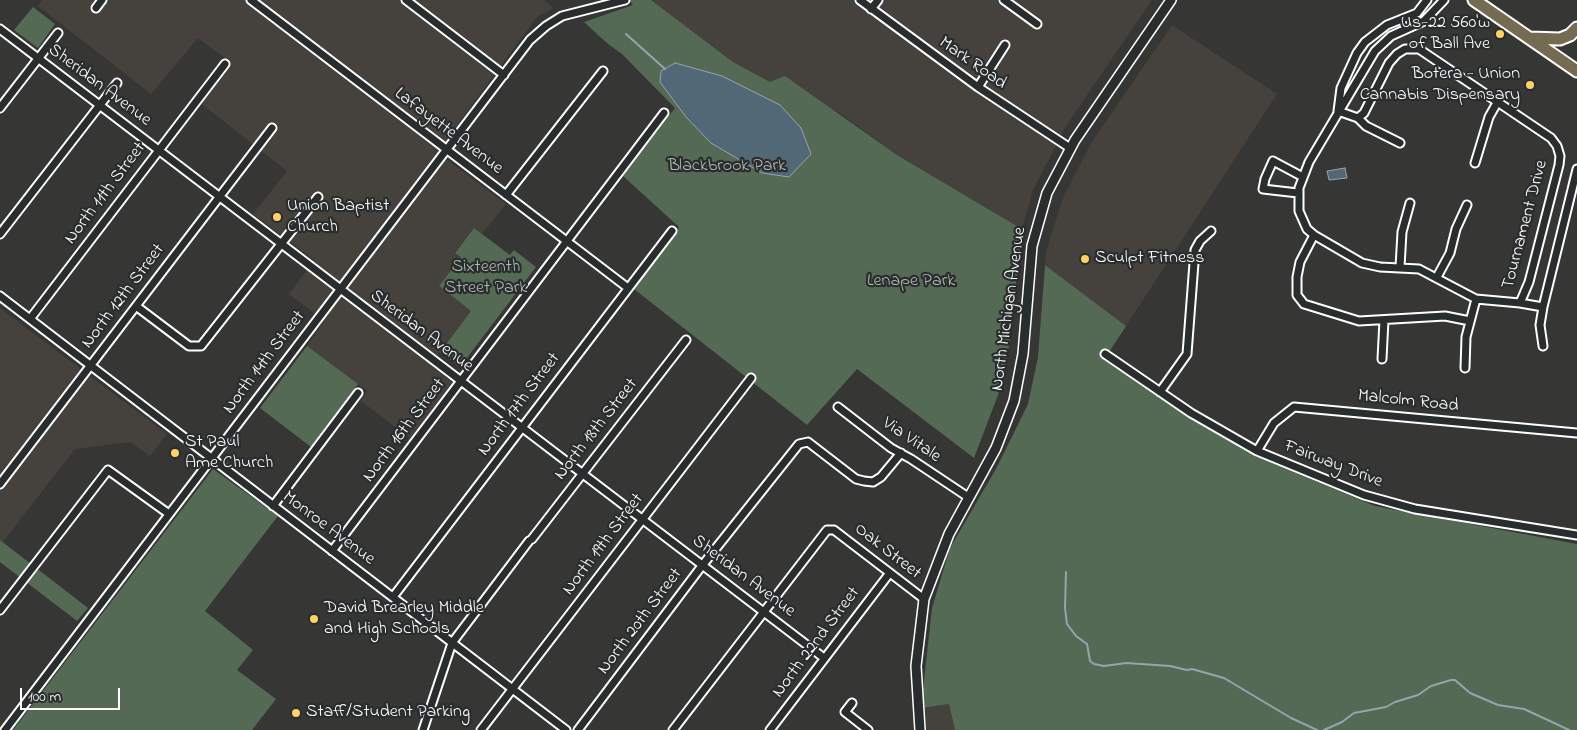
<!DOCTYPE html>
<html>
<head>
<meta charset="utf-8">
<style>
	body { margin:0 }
	#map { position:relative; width:1577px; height:730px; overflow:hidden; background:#363634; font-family:"Indie Flower",sans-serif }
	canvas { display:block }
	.scale { position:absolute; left:20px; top:688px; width:100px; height:22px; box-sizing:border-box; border:2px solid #fff; border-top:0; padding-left:6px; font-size:15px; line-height:18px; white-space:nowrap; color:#fff; -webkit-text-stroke:4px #2a2d2e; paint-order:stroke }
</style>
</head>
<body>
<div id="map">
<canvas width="1577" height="730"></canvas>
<div class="scale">100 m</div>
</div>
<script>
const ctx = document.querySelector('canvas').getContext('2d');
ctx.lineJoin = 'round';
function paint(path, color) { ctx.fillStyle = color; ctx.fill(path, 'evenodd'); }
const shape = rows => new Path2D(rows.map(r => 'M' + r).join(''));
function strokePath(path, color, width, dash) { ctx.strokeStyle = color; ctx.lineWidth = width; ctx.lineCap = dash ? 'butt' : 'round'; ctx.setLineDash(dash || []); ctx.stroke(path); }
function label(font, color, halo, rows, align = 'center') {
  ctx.font = font + ' "Indie Flower",sans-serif'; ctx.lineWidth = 4.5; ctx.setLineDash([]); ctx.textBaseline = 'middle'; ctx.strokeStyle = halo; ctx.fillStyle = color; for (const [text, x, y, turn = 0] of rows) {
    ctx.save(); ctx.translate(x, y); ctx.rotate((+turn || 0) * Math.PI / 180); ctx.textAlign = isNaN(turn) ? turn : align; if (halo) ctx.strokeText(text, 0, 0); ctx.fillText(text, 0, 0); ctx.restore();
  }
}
paint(shape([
	[42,0,544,0,554,8,537,17,437,152,506,204,482,234,474,228,455,252,461,257,439,286,471,311,430,364,454,384,411,439,361,401,367,391,307,346,324,321,289,294,314,260,253,214,287,171,199,102,229,61,198,38,151,94,38,6],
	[651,0,1152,0,1066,126,1033,190,1022,229,897,155,838,112,770,82,733,62],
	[1172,25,1277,94,1126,326,1045,265,1046,252,1062,200,1091,143],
	[0,308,167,434,150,456,130,442,75,449,3,542,0,540],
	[949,704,955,730,924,730,921,708]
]), '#45413c');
paint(shape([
	[629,0,651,0,733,62,770,82,785,76,897,155,1022,229,1008,353,998,395,974,458,857,369,807,425,634,289,679,227,623,176,675,108,622,54,608,44,584,22,633,5],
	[33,7,55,24,38,48,14,30],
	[474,228,510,255,514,250,536,267,460,367,440,352,471,311,439,286,461,257,455,253],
	[1045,265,1126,326,1104,360,1182,413,1255,456,1375,506,1577,544,1577,730,955,730,949,704,921,708,932,608,950,548,997,467,1028,404,1038,357],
	[307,346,358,384,311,447,260,408],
	[213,469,278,516,205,611,253,650,237,670,276,699,252,730,13,730],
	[0,540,88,608,77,621,0,562]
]), '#546a55');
const water = shape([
	[675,63,722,76,780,105,801,128,811,154,789,177,762,173,711,143,686,117,660,82,661,71,675,63],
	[1345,168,1347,178,1329,180,1327,171,1345,168]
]);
paint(water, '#526876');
strokePath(water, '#97a4ad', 1);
strokePath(shape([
	[626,34,665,69],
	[1066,572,1065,608,1067,624,1076,636,1087,644,1090,661,1094,664,1104,666,1126,663,1170,666,1187,670,1192,669,1224,678,1291,718,1317,730],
	[1324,730,1342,722,1354,713,1386,707,1395,702,1418,695,1431,686,1451,680,1455,680,1470,693,1498,705,1524,709,1569,730]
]), '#97a4ad', 2);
const minor = shape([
	[251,0,628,288],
	[406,0,504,75],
	[860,0,978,87,1070,148],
	[1004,0,1037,24],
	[1444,0,1424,21,1391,36,1375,51,1309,162,1299,188,1299,211,1307,229,1314,235,1362,263,1380,267,1419,269,1476,299,1520,303,1543,307],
	[96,8,102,0],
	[871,9,878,0],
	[0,29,824,658],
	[978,87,1005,45],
	[0,108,58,33],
	[1338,111,1358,118,1364,113,1389,63,1397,54,1405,49,1419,49,1551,138,1557,146,1560,156,1559,165,1529,282,1520,303],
	[1338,111,1341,88,1357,53,1365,42,1387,25,1417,13,1427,0],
	[1358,118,1366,126,1400,143],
	[1475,163,1489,117,1498,101],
	[1298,193,1263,189,1265,179,1273,161,1303,177],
	[506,195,603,71],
	[0,234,117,83],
	[1314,235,1300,262,1297,277,1297,295,1304,304,1359,321,1445,316,1470,321],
	[1400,267,1402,232,1410,203],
	[1437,277,1450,253,1456,229,1467,205],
	[0,296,566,730],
	[136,306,189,346,201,346,318,197],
	[30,319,225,64],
	[1543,346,1540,325,1543,307,1577,169],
	[1105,354,1191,413,1257,451,1364,495,1415,509,1577,535],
	[1382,359,1384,320],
	[1465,368,1466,337,1476,299],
	[1160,392,1187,354,1195,250,1200,241,1211,231],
	[838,407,891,448,911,459,968,497],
	[1257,451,1274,423,1294,407,1577,433],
	[0,484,272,128],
	[273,506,358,393],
	[532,539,686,340],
	[332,551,664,113],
	[393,597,672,231],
	[0,610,108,470,169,514],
	[852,703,845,712,868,730],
	[5,730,530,40,546,26,562,16,625,0],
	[423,730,452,643,529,541],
	[481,730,751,378],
	[578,730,701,567,799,444,808,442,856,479,864,481,873,482,881,477,901,453],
	[673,730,827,530,834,530,924,599],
	[770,730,889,574]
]);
const tertiary = shape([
	[920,730,916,666,924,599,949,534,996,448,1014,401,1023,354,1032,246,1047,193,1075,140,1171,0]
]);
const trunk = shape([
	[1474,0,1577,71],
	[1530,38,1560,39,1570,35,1577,28]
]);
strokePath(minor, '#fff', 11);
strokePath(tertiary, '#fff', 12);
strokePath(trunk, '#fff', 15);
strokePath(minor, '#2a2d2e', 7);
strokePath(tertiary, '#2a2d2e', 9);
strokePath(trunk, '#746b52', 11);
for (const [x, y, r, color] of [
	[1500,34,5,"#ffd166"],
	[1530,85,5,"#ffd166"],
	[277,217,5,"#ffd166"],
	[1085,259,5,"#ffd166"],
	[175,453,5,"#ffd166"],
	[314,619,5,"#ffd166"],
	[296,713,5,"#ffd166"]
]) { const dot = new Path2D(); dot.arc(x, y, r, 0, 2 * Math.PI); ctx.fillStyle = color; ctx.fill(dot); strokePath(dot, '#2a2d2e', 2); }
label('18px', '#fff', '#2a2d2e', [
	["Us-22 560'w",1490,24,"right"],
	["of Ball Ave",1490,45,"right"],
	["Botera - Union",1520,75,"right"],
	["Cannabis Dispensary",1520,96,"right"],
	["Union Baptist",287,207],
	["Church",287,228],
	["Sculpt Fitness",1095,259],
	["St Paul",185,443],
	["Ame Church",185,464],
	["David Brearley Middle",324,609],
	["and High Schools",324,630],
	["Staff/Student Parking",306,713]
], 'left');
label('18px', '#fff', '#2a2d2e', [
	["Mark Road",972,64,35],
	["Sheridan Avenue",99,86,37],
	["Lafayette Avenue",448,132,37],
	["North 11th Street",106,194,-53],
	["Tournament Drive",1526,225,-75],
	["North 12th Street",124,297,-53],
	["North Michigan Avenue",1010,309,-82],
	["Sheridan Avenue",421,332,37],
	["North 14th Street",265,363,-53],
	["Malcolm Road",1408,402,6],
	["North 17th Street",520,405,-53],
	["North 18th Street",597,430,-52],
	["North 16th Street",405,431,-53],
	["Via Vitale",911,441,34],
	["Fairway Drive",1333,465,21],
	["Monroe Avenue",328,529,37],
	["North 19th Street",604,545,-53],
	["Oak Street",887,552,38],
	["Sheridan Avenue",743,577,37],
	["North 20th Street",641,622,-53],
	["North 22nd Street",817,643,-53]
]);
label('18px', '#b2bcb2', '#2a2d2e', [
	["Blackbrook Park",727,167],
	["Sixteenth",486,268],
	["Street Park",486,289],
	["Lenape Park",911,282]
]);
</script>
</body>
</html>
